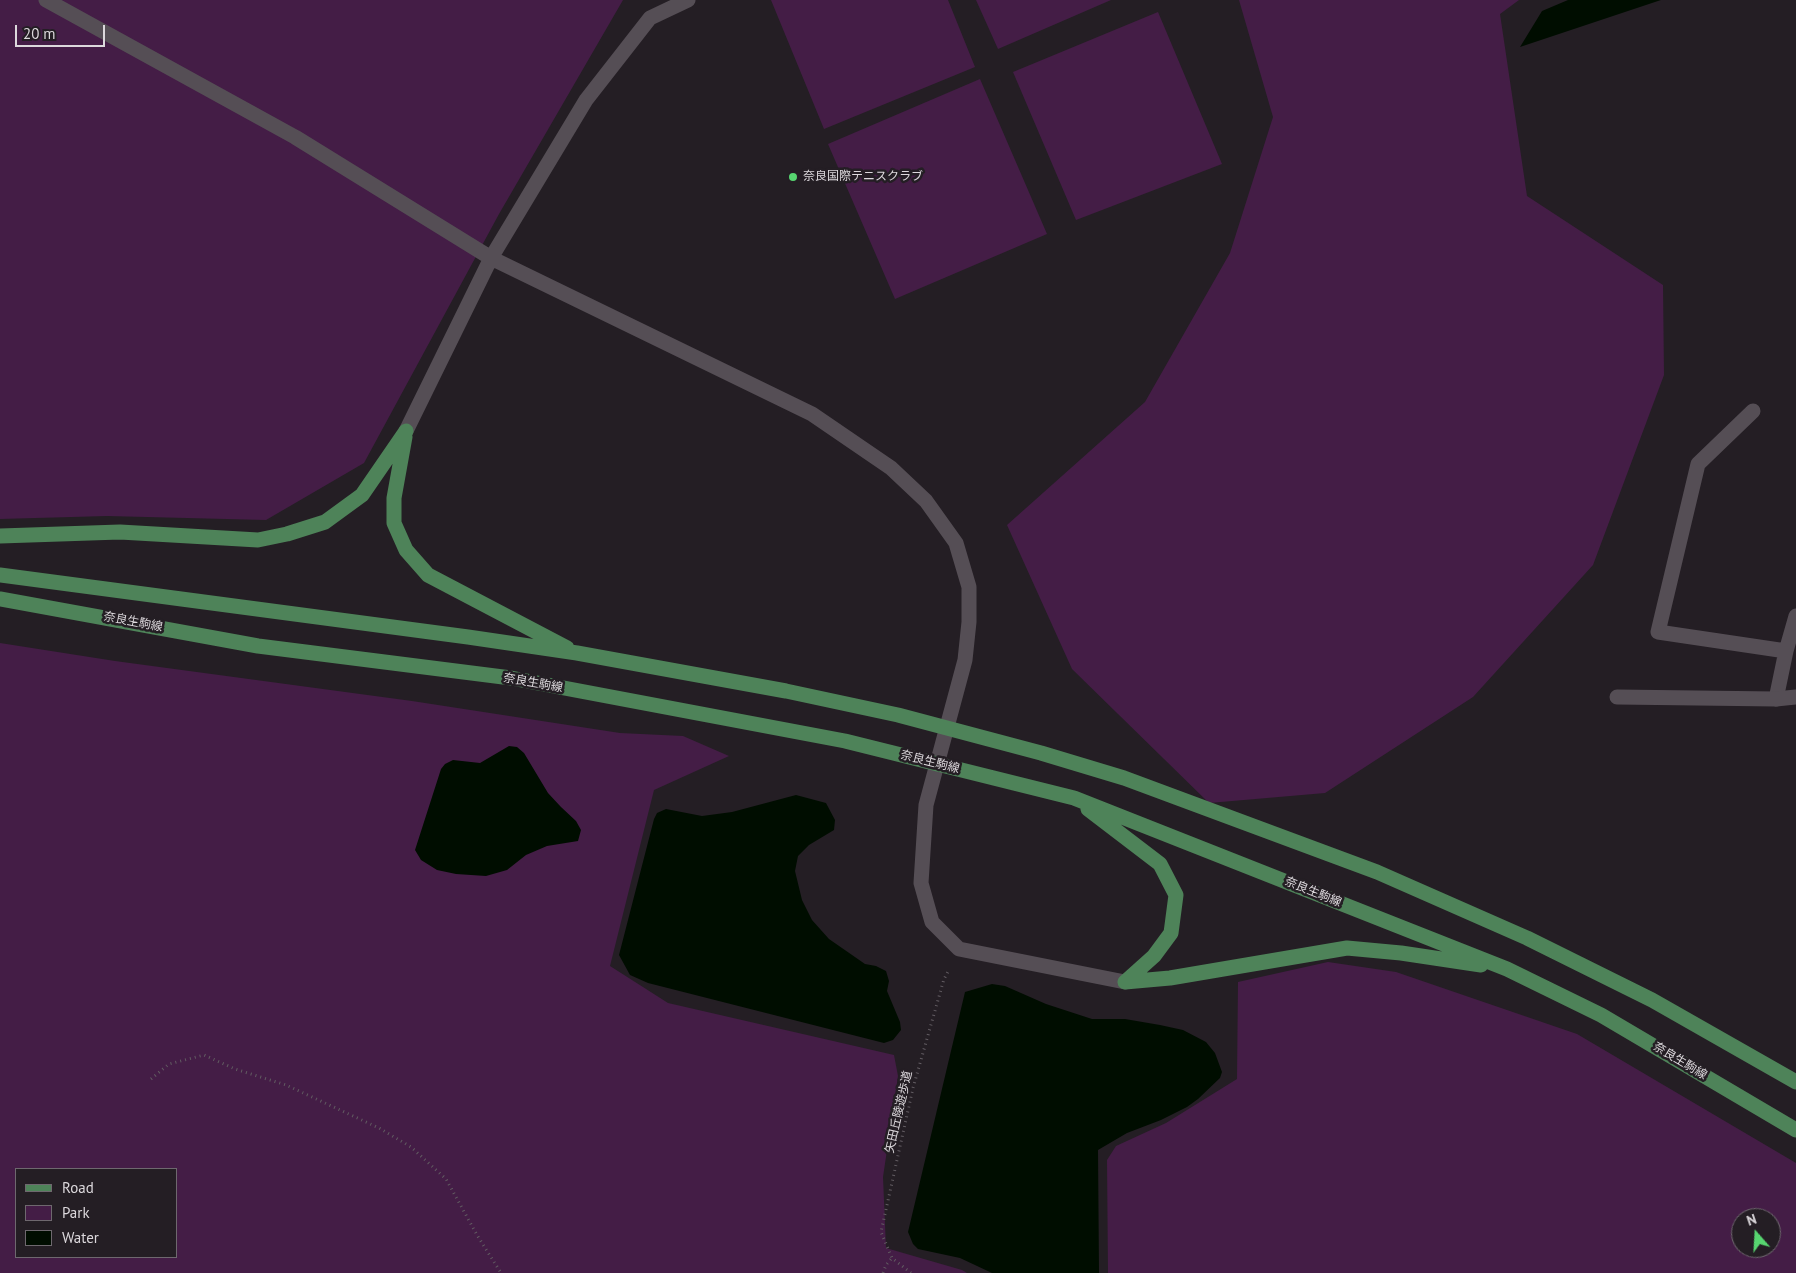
<!DOCTYPE html>
<html>
<head>
<meta charset="utf-8">
<style>
	body { margin:0 }
	#map { position:relative; width:1796px; height:1273px; overflow:hidden; background:#241e24; font-family:"PT Sans",sans-serif }
	canvas { display:block }
	.legend { position:absolute; left:15px; top:1168px; width:162px; height:90px; box-sizing:border-box; background:#241e24; border:1px solid #6e686e; margin:0; padding:6px 9px; list-style:none; font-size:15px; color:#dcd8dc }
	.legend li { display:flex; align-items:center; gap:10px; height:25px }
	.legend b { width:25px; border:1px solid #6e686e }
	.north { position:absolute; left:1731px; top:1208px; width:50px; height:50px; box-sizing:border-box; background:#241e24; border:1px solid #6e686e; border-radius:50%; rotate:341deg; font-size:14px; font-weight:700; line-height:20px; text-align:center; color:#dcd8dc }
	.north::after { content:''; display:block; margin:auto; width:18px; height:22px; background:#57d570; clip-path:polygon(50% 0,100% 100%,50% 72%,0 100%) }
	.scale { position:absolute; left:15px; top:25px; width:90px; height:22px; box-sizing:border-box; border:2px solid #dcd8dc; border-top:0; padding-left:6px; font-size:15px; line-height:18px; white-space:nowrap; color:#dcd8dc; -webkit-text-stroke:4px #241e24; paint-order:stroke }
</style>
</head>
<body>
<div id="map">
<canvas width="1796" height="1273"></canvas>
<ul class="legend">
<li><b style="height:6px;background:#4e8359"></b>Road</li>
<li><b style="height:14px;background:#441d46"></b>Park</li>
<li><b style="height:14px;background:#000d00"></b>Water</li>
</ul>
<div class="north">N</div>
<div class="scale">20 m</div>
</div>
<script>
const ctx = document.querySelector('canvas').getContext('2d');
ctx.lineJoin = 'round';
function paint(path, color) { ctx.fillStyle = color; ctx.fill(path, 'evenodd'); }
const shape = rows => new Path2D(rows.map(r => 'M' + r).join(''));
function strokePath(path, color, width, dash) { ctx.strokeStyle = color; ctx.lineWidth = width; ctx.lineCap = dash ? 'butt' : 'round'; ctx.setLineDash(dash || []); ctx.stroke(path); }
function label(font, color, halo, rows, align = 'center') {
  ctx.font = font + ' "PT Sans","Noto Sans JP",sans-serif'; ctx.lineWidth = 5; ctx.setLineDash([]); ctx.textBaseline = 'middle'; ctx.strokeStyle = halo; ctx.fillStyle = color; for (const [text, x, y, turn = 0] of rows) {
    ctx.save(); ctx.translate(x, y); ctx.rotate((+turn || 0) * Math.PI / 180); ctx.textAlign = isNaN(turn) ? turn : align; if (halo) ctx.strokeText(text, 0, 0); ctx.fillText(text, 0, 0); ctx.restore();
  }
}
paint(shape([
	[0,0,623,0,499,214,364,463,266,520,107,516,0,519],
	[771,0,948,0,975,67,824,129],
	[976,0,1111,0,998,49],
	[1239,0,1519,0,1500,14,1527,196,1663,285,1664,375,1593,565,1473,697,1325,793,1209,803,1072,669,1007,525,1145,402,1230,253,1273,117],
	[1158,12,1222,164,1076,220,1013,72],
	[980,79,1047,234,895,299,828,144],
	[0,643,115,661,412,701,620,733,683,736,729,756,654,790,610,966,668,1003,894,1055,898,1076,883,1177,886,1248,962,1270,967,1273,0,1273],
	[16,1169,176,1169,176,1257,16,1257],
	[1328,962,1396,972,1577,1034,1796,1163,1796,1273,1108,1273,1107,1160,1116,1146,1166,1123,1237,1079,1238,982],
	[1741,1218,1771,1218,1771,1248,1741,1248]
]), '#441d46');
paint(shape([
	[1568,0,1661,0,1520,47,1542,11],
	[509,746,517,747,524,753,548,793,561,807,576,821,581,830,578,841,547,846,526,855,507,870,486,876,456,874,437,870,421,860,415,850,441,769,445,764,453,760,480,763],
	[796,795,826,803,835,820,834,830,809,845,798,856,795,871,802,900,812,920,829,939,865,964,876,966,886,971,889,981,887,991,900,1022,901,1030,893,1040,884,1043,648,983,630,975,619,955,654,819,657,813,666,809,702,816,732,812],
	[992,984,1005,986,1046,1004,1092,1019,1125,1019,1160,1025,1183,1030,1206,1042,1215,1053,1222,1072,1220,1078,1198,1099,1187,1107,1161,1120,1127,1133,1098,1150,1099,1273,992,1273,960,1258,918,1249,913,1244,908,1232,965,992]
]), '#000d00');
strokePath(shape([
	[151,1079,169,1064,204,1055,235,1069,286,1085,379,1128,411,1147,446,1179,477,1235,501,1273],
	[883,1273,886,1265,892,1258],
	[911,1273,892,1258,881,1232,913,1088,944,979,949,970]
]), '#625c62', 3, [1, 4]);
strokePath(shape([
	[46,0,295,137,491,258,812,414,891,468,926,501,956,543,969,587,969,622,965,660,926,805,921,883,932,922,959,949,1125,982],
	[1753,411,1698,464,1658,632,1786,651],
	[406,431,491,258,586,100,650,18,688,0],
	[1776,699,1786,651,1796,616]
]), '#554e55', 15);
strokePath(shape([
	[1617,697,1776,699,1796,697]
]), '#554e55', 15);
strokePath(shape([
	[405,437,394,498,394,523,406,550,428,575,567,648],
	[0,536,120,532,258,540,287,534,325,522,362,495,406,431],
	[0,575,468,637,577,653,786,691,898,715,1041,753,1124,778,1377,872,1527,938,1652,1000,1796,1082],
	[0,599,258,646,511,678,845,741,1074,798,1507,969,1601,1015,1796,1130],
	[1088,809,1160,864,1176,895,1171,933,1154,956,1125,982],
	[1125,982,1170,978,1347,948,1401,953,1481,965]
]), '#4e8359', 15);
for (const [x, y, r, color] of [
	[793,177,5,"#57d570"]
]) { const dot = new Path2D(); dot.arc(x, y, r, 0, 2 * Math.PI); ctx.fillStyle = color; ctx.fill(dot); strokePath(dot, '#241e24', 2); }
label('12px', '#dcd8dc', '#241e24', [
	["奈良国際テニスクラブ",803,177]
], 'left');
label('12px', '#dcd8dc', '#241e24', [
	["奈良生駒線",133,622,11],
	["奈良生駒線",533,683,10],
	["奈良生駒線",930,762,14],
	["奈良生駒線",1313,892,22],
	["奈良生駒線",1680,1061,31],
	["矢田丘陵遊歩道",899,1112,-77]
]);
</script>
</body>
</html>
